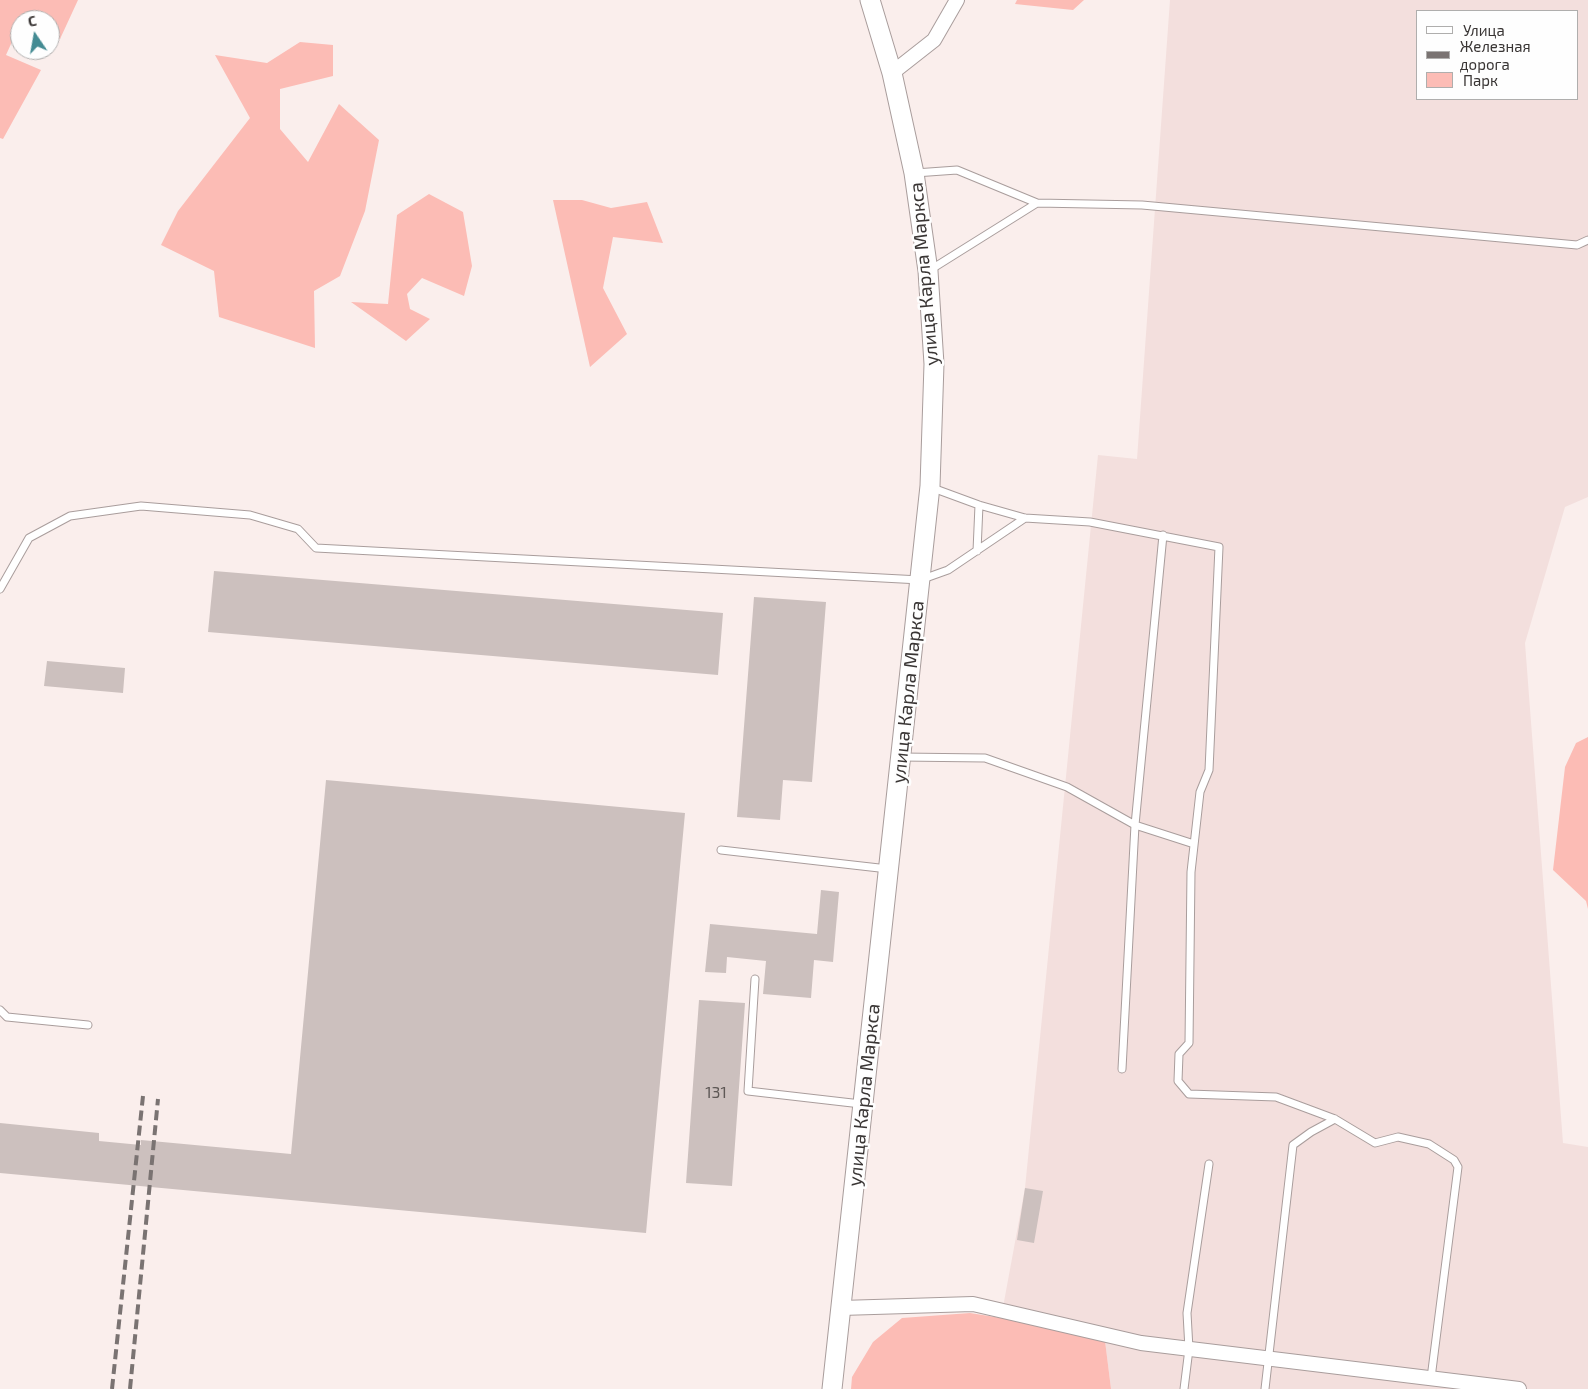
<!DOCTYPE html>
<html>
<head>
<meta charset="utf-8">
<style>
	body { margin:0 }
	#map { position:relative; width:1588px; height:1389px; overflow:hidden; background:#faeeec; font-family:"Exo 2",sans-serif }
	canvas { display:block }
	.legend { position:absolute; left:1416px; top:10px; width:162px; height:90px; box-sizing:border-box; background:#fefefe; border:1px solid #afaead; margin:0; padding:6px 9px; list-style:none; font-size:15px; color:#393534 }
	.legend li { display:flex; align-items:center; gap:10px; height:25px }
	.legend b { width:25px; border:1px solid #afaead }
	.north { position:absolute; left:10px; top:10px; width:50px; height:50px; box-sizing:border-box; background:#fefefe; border:1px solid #afaead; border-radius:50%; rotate:348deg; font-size:14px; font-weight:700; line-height:20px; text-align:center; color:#393534 }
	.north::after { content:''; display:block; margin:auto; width:18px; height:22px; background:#448b93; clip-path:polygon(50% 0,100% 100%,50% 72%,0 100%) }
</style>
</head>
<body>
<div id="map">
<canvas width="1588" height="1389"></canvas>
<ul class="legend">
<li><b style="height:6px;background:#fff"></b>Улица</li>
<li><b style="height:6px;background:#7a7372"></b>Железная дорога</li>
<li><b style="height:14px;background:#fcbcb5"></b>Парк</li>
</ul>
<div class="north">С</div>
</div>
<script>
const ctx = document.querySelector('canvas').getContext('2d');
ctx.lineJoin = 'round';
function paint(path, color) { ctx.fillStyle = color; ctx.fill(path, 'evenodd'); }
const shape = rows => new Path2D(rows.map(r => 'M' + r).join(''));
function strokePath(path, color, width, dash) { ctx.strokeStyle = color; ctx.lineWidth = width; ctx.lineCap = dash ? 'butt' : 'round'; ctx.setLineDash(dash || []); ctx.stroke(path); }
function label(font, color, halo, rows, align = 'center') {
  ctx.font = font + ' "Exo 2",sans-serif'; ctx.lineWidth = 5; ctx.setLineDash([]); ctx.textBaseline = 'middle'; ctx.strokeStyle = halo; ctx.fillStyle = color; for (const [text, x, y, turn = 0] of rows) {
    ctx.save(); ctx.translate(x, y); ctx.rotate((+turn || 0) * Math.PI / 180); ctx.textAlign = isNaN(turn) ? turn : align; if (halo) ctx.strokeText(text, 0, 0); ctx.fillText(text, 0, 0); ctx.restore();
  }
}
paint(shape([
	[1170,0,1588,0,1588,497,1565,507,1525,643,1563,1143,1588,1147,1588,1389,1111,1389,1105,1341,1020,1321,1001,1318,1025,1188,1098,455,1137,459],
	[1417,11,1577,11,1577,99,1417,99]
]), '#f3dfdd');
paint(shape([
	[0,0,78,0,60,39,50,33,50,20,27,20,23,18,20,20,20,24,6,55,41,70,3,139,0,138],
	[1017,0,1084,0,1073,10,1015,4],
	[300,42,333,45,333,76,280,89,280,129,308,162,339,104,379,140,365,211,340,276,314,291,315,348,219,317,214,271,161,245,178,211,250,118,215,55,267,63],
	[429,194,463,212,472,266,464,296,422,278,407,294,410,309,430,319,406,341,351,302,388,304,397,215],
	[553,200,582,200,611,208,647,202,663,243,613,237,603,288,627,334,590,367],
	[1588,737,1588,909,1586,901,1553,870,1565,767,1576,743],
	[970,1313,1020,1321,1105,1341,1111,1389,851,1389,852,1377,873,1342,902,1318]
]), '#fcbcb5');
paint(shape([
	[214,571,723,613,718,675,208,632],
	[754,597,826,602,812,782,783,780,780,820,737,817],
	[47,661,125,668,123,693,44,686],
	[326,780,685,813,646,1233,0,1173,0,1123,99,1133,99,1141,141,1145,141,1140,291,1154],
	[821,890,839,892,833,962,814,960,811,998,763,994,766,961,727,957,726,973,705,972,710,924,817,934],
	[699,1000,745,1003,732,1186,686,1183],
	[1025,1188,1043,1191,1034,1243,1017,1240]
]), '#ccc0be');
const service = shape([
	[915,173,957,170,1037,203],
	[930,270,1037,203,1142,205,1577,245,1588,240],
	[930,487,979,505,1025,518,1090,522,1219,547,1209,770,1200,792,1191,872,1189,1043,1179,1054,1178,1081,1189,1094,1276,1097,1335,1119,1375,1143,1398,1137,1429,1144,1454,1160,1458,1167,1431,1378],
	[977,551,979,505],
	[0,589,29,538,70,516,141,506,250,515,298,529,316,548,920,580,948,570,1025,518],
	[901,757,985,758,1067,787,1135,825,1163,535],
	[721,850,888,869],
	[755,979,748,1091,861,1104],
	[0,1010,7,1017,88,1025],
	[1122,1069,1135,825,1194,844],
	[1184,1389,1189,1349,1187,1313,1209,1164],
	[1265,1389,1293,1145,1311,1132,1335,1119]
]);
const minor = shape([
	[892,73,934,40,957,0],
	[841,1308,973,1304,1141,1343,1519,1389]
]);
const secondary = shape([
	[832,1389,930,486,934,364,928,271,914,173,892,73,870,0]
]);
strokePath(service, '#a99d9c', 9);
strokePath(minor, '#a99d9c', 16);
strokePath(secondary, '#a99d9c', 21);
strokePath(service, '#fff', 7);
strokePath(minor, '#fff', 14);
strokePath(secondary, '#fff', 19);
strokePath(shape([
	[112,1389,143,1096],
	[130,1389,158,1099]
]), '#7a7372', 4, [10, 5]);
label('16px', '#5e5856', null, [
	["131",716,1093]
]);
label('19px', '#393534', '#fefefe', [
	["улица Карла Маркса",924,274,-95],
	["улица Карла Маркса",908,692,-84],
	["улица Карла Маркса",864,1095,-84]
]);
</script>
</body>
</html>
